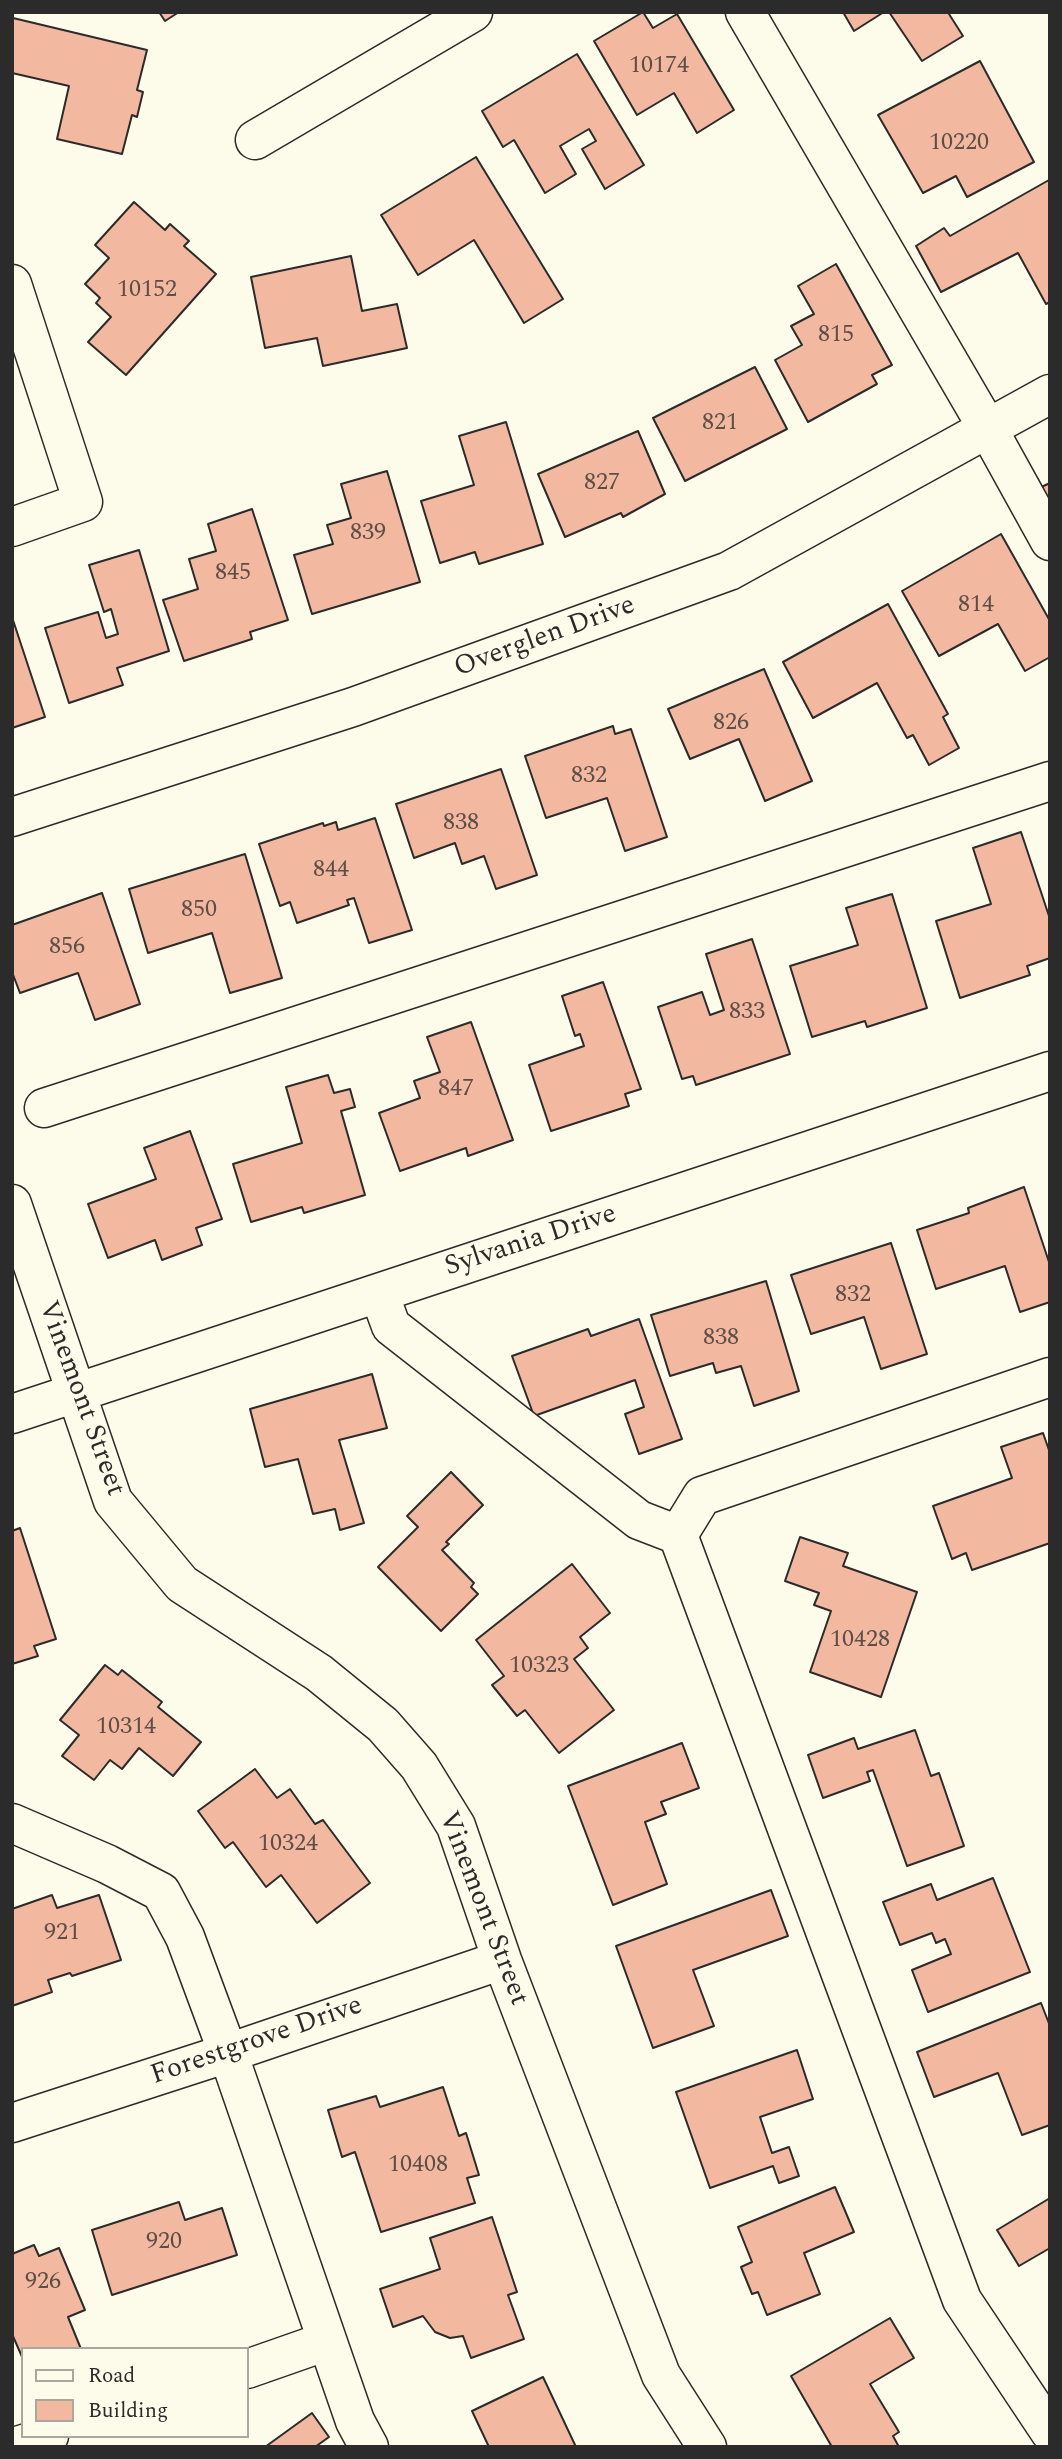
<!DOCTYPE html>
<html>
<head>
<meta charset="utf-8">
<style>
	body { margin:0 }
	#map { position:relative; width:1062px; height:2459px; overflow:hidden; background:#fdfbea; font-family:Spectral,serif }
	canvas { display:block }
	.frame { position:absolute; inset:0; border:14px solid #2b2b2b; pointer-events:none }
	.legend { position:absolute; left:21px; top:2347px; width:228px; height:91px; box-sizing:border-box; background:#fdfbea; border:2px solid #a9a89e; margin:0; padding:9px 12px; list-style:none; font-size:21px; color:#2b2b2b }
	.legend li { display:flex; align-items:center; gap:14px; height:35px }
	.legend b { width:35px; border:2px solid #a9a89e }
</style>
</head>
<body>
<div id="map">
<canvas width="1062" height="2459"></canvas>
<div class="frame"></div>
<ul class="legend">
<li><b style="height:9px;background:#fdfbea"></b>Road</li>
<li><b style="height:19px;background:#f2b8a0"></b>Building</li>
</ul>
</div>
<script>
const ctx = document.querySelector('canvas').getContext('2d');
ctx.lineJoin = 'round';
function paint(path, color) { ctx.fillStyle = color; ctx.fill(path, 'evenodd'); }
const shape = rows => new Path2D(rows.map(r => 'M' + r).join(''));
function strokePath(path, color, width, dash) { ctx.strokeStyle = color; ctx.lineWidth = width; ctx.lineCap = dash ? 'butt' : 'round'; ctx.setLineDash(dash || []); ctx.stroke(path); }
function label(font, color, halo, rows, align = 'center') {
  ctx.font = font + ' Spectral,serif'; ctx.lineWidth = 5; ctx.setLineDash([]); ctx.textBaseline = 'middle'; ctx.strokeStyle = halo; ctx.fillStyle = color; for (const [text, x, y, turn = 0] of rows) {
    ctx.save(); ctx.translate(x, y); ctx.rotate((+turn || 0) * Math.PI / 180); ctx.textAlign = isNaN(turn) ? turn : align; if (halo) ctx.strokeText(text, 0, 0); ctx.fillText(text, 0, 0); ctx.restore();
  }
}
const building = shape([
	[159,12,179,12,165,21,159,12],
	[643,12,653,28,677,14,734,110,697,133,674,93,637,115,594,41,643,12],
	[843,12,884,12,854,31,843,12],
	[889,12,951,12,949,14,963,36,922,61,889,12],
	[13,18,147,50,137,90,143,92,137,117,132,115,122,154,57,139,69,86,12,73,13,18],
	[577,54,644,165,605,189,582,149,596,141,589,129,560,146,576,174,545,193,514,140,503,147,482,111,577,54],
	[980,61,1034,162,967,197,956,176,923,193,878,115,980,61],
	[476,157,563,299,524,323,474,240,418,275,381,215,476,157],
	[1049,180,1050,302,1046,304,1018,253,941,292,916,246,944,228,950,236,1049,180],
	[134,202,165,230,170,224,189,241,184,246,216,274,126,375,88,342,111,317,96,303,100,298,85,284,109,258,95,245,134,202],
	[351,256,362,311,397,304,407,348,323,366,317,338,265,348,251,277,351,256],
	[836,264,892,365,872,375,877,384,808,422,775,360,802,345,791,326,814,314,798,286,836,264],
	[755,367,787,429,685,481,653,418,755,367],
	[506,422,543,544,479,564,475,552,440,563,421,501,474,485,459,436,506,422],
	[638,431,665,494,623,517,621,513,565,537,538,474,638,431],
	[387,471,420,582,312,614,294,555,333,544,327,525,351,518,341,484,387,471],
	[1050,483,1050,513,1037,489,1050,483],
	[252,509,288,620,250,632,252,639,184,661,163,600,198,589,189,559,216,551,208,524,252,509],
	[1001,534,1050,621,1050,657,1025,671,998,624,939,656,902,591,1001,534],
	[139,550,169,651,117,668,123,685,69,703,45,628,98,612,106,638,118,634,111,609,104,612,89,565,139,550],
	[888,604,948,714,943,717,959,748,929,765,913,735,907,738,877,683,813,718,783,662,888,604],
	[12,617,45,717,12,728,12,617],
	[764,669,812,781,765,801,739,739,690,759,668,709,764,669],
	[613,726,615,734,631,729,667,837,625,851,607,798,546,818,525,756,613,726],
	[501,769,537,875,496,889,484,856,462,864,455,843,414,858,396,804,501,769],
	[375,818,412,930,369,943,354,898,347,900,349,905,297,923,290,902,280,906,259,844,323,823,324,826,336,822,338,830,375,818],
	[1021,832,1050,919,1050,958,1027,966,1030,975,960,998,936,921,991,904,973,848,1021,832],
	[245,854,282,978,230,993,212,933,148,953,129,889,245,854],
	[102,893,140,1004,95,1020,78,973,20,993,12,972,12,925,102,893],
	[892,894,927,1008,867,1027,865,1021,812,1037,790,966,858,945,846,908,892,894],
	[752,939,790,1054,696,1085,693,1076,682,1079,658,1007,702,992,710,1015,724,1010,706,954,752,939],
	[603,982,641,1089,625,1094,629,1106,551,1131,529,1065,584,1046,580,1034,575,1036,562,996,603,982],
	[471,1022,513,1140,468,1156,466,1148,400,1171,379,1113,420,1098,414,1081,440,1072,427,1037,471,1022],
	[328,1075,334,1093,350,1089,355,1107,341,1111,365,1195,304,1213,302,1207,251,1222,233,1164,302,1143,286,1087,328,1075],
	[190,1131,222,1219,196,1228,202,1245,162,1260,155,1240,108,1258,88,1204,156,1179,144,1148,190,1131],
	[1024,1187,1050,1265,1050,1302,1020,1312,1005,1266,936,1289,917,1230,969,1213,968,1208,1024,1187],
	[891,1243,927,1354,881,1369,864,1317,811,1334,791,1275,891,1243],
	[766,1281,799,1391,754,1406,741,1366,716,1373,713,1363,670,1376,651,1315,766,1281],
	[639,1319,682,1439,639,1454,625,1414,644,1407,635,1380,534,1416,512,1356,588,1329,591,1336,639,1319],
	[372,1374,387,1428,339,1440,364,1523,340,1530,335,1509,313,1514,298,1459,265,1467,250,1409,372,1374],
	[1043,1433,1050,1453,1050,1543,972,1570,966,1553,952,1559,933,1506,1012,1478,1001,1447,1043,1433],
	[451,1472,483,1505,446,1542,449,1544,442,1550,474,1583,471,1587,478,1594,441,1631,378,1567,418,1527,407,1516,451,1472],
	[20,1528,56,1639,34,1646,38,1656,12,1664,12,1531,20,1528],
	[800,1537,848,1553,843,1566,917,1592,881,1697,810,1672,831,1611,814,1605,819,1593,785,1581,800,1537],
	[572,1564,610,1613,580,1637,588,1648,574,1659,614,1710,559,1753,525,1710,517,1716,492,1685,504,1676,476,1640,572,1564],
	[105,1665,118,1675,122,1670,162,1702,158,1707,201,1742,173,1776,139,1748,122,1769,110,1760,94,1780,62,1756,79,1735,60,1720,105,1665],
	[915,1730,931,1776,939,1773,964,1846,907,1866,873,1770,867,1772,870,1781,823,1798,808,1755,854,1738,858,1749,915,1730],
	[682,1743,699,1788,661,1802,666,1814,645,1822,667,1884,613,1905,568,1786,682,1743],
	[255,1769,277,1798,290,1789,315,1824,323,1820,370,1883,317,1923,281,1875,266,1887,233,1842,225,1848,198,1811,255,1769],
	[993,1878,1030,1972,928,2012,912,1970,951,1954,945,1939,936,1943,932,1933,900,1945,883,1902,931,1884,937,1900,993,1878],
	[771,1890,788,1936,693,1970,714,2026,653,2048,616,1946,771,1890],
	[52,1895,57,1908,99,1895,121,1960,72,1976,70,1973,48,1980,52,1992,12,2006,12,1909,52,1895],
	[1041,2003,1050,2026,1050,2125,1022,2135,998,2073,934,2097,917,2052,1041,2003],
	[797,2050,813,2099,760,2117,772,2153,789,2147,799,2176,779,2183,773,2166,710,2188,676,2092,797,2050],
	[443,2087,459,2136,466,2133,479,2175,467,2178,475,2203,381,2232,355,2152,342,2157,328,2110,376,2096,380,2107,443,2087],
	[835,2187,854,2232,804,2253,820,2294,767,2315,758,2292,752,2294,741,2267,752,2262,738,2227,835,2187],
	[1050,2198,1050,2248,1019,2266,997,2230,1050,2198],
	[179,2202,185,2220,222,2208,237,2255,112,2295,92,2230,179,2202],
	[492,2217,517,2292,508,2295,524,2339,471,2358,463,2336,450,2338,435,2332,423,2316,393,2327,380,2289,440,2269,430,2238,492,2217],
	[34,2245,39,2256,59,2248,85,2310,68,2317,81,2349,23,2349,23,2359,12,2334,12,2254,34,2245],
	[890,2318,914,2358,870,2384,899,2432,893,2436,899,2447,832,2447,791,2376,890,2318],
	[543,2377,576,2447,489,2447,472,2411,543,2377],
	[312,2413,329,2437,315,2447,265,2447,312,2413]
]);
paint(building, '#f2b8a0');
strokePath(building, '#2b2b2b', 2);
const minor = shape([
	[745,12,988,429,1050,541],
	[255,140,473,12],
	[12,284,83,502,12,527],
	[12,817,353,707,729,571,1050,394],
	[44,1108,1050,781],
	[12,1204,113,1501,182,1584,319,1673,383,1725,419,1766,456,1826,502,1960,661,2375,707,2447],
	[379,1293,391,1326,639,1520,678,1535],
	[1050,1377,702,1496,678,1535,962,2300,1050,2432],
	[12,1414,1050,1071],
	[12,1823,107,1864,161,1892,185,1937,228,2053,355,2421,369,2447],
	[12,2123,228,2053,502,1960],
	[247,2369,327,2341],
	[14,2447,49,2436]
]);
strokePath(minor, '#2b2b2b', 41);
strokePath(minor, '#fdfbea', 38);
label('24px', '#5d4e48', null, [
	["10174",659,67],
	["10220",959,144],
	["10152",147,291],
	["815",836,336],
	["821",720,424],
	["827",602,484],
	["839",368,534],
	["845",233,574],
	["814",976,606],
	["826",731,724],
	["832",589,777],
	["838",461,824],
	["844",331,871],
	["850",199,911],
	["856",67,948],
	["833",747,1013],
	["847",456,1090],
	["832",853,1296],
	["838",721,1339],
	["10428",860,1641],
	["10323",539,1667],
	["10314",126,1728],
	["10324",288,1845],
	["921",62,1934],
	["10408",418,2166],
	["920",164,2243],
	["926",43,2283]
]);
label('28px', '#2b2b2b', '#fdfbea', [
	["Overglen Drive",545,638,-20],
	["Sylvania Drive",531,1242,-18],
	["Vinemont Street",80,1399,70],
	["Vinemont Street",482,1909,69],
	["Forestgrove Drive",257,2042,-19]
]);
</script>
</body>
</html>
